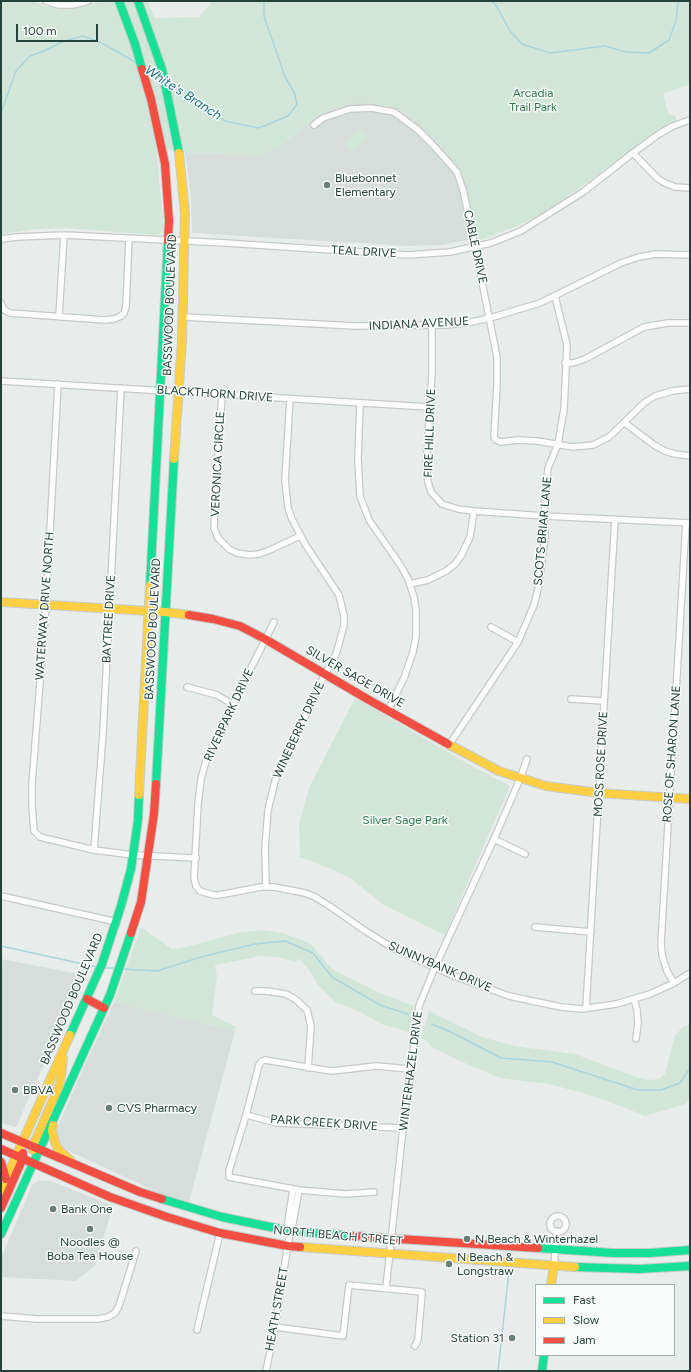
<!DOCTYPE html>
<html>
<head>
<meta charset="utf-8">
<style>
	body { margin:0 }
	#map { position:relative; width:691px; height:1372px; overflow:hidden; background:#e8edeb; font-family:Figtree,sans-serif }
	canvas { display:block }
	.frame { position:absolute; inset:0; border:2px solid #24423a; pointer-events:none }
	.legend { position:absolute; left:535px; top:1284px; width:140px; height:72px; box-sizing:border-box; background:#f7fbf9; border:1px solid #a3b1ad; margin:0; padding:5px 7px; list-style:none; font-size:12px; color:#24423a }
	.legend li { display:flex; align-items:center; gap:8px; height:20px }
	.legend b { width:20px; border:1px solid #a3b1ad }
	.scale { position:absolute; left:16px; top:24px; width:82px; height:18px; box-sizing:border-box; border:2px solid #24423a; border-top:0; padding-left:5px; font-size:12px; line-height:14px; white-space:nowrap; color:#24423a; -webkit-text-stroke:3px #f7fbf9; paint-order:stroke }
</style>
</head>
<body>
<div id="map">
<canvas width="691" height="1372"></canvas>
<div class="frame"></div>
<ul class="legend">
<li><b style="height:5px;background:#16e098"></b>Fast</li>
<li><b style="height:5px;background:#ffcf43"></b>Slow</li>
<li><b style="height:5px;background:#f24e42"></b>Jam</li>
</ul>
<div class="scale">100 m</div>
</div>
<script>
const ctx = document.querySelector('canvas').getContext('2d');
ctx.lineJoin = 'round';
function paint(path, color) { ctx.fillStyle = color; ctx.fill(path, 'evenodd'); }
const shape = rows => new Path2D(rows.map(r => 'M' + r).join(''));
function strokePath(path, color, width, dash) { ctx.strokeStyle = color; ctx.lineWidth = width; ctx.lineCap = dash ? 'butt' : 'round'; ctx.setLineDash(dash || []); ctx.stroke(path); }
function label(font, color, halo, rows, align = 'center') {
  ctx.font = font + ' Figtree,sans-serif'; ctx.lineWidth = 3; ctx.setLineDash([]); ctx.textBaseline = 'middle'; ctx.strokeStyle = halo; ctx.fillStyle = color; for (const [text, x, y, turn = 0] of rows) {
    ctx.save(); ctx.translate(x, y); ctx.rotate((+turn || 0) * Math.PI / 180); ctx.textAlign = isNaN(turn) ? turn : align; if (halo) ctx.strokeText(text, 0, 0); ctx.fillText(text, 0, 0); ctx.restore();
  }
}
paint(shape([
	[352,103,370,103,388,106,405,113,420,123,451,158,462,174,477,238,442,245,407,246,192,233,191,196,185,153,256,155,269,152,281,145,315,117,335,108],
	[1,959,84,975,16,1127,1,1123],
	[114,1002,235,1031,189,1202,161,1194,65,1149,55,1133,83,1069],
	[39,1180,51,1181,113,1206,95,1266,76,1281,1,1277,1,1258,32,1185]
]), '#d6dedb');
paint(shape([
	[1,1,32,1,43,5,57,8,69,8,82,7,102,1,147,1,155,18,199,17,213,1,690,1,690,84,663,94,669,115,676,116,676,121,653,135,546,212,515,227,481,240,477,238,462,174,451,158,420,123,405,113,388,106,370,103,352,103,335,108,315,117,281,145,269,152,256,155,185,153,156,147,164,229,158,235,65,228,37,229,1,234],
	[360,128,368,137,352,152,344,142],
	[355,698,472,766,510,786,445,935,385,906,350,878,329,868,300,857,299,824,309,788],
	[141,927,172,949,186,947,238,933,263,930,282,933,310,943,333,970,382,994,414,1006,409,1032,384,1025,356,1010,335,1002,318,985,308,968,298,958,297,962,277,957,261,956,215,965,217,977,212,1015,236,1027,235,1031,114,1002],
	[429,1011,482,1037,514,1046,575,1054,636,1077,648,1080,659,1079,665,1074,675,1035,684,1026,690,1025,690,1097,686,1104,645,1116,608,1101,579,1092,549,1084,500,1078,469,1065,446,1054,431,1047,427,1041,421,1038]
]), '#d1e6d8');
strokePath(shape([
	[492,1,497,7,510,31,522,44,550,53,605,46,626,52,649,53,669,40,676,21,678,1],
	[145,68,161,78],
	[168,82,191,96,225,121,259,128,288,116,297,104,294,92,285,77,264,16,264,1],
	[1,116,2,110,16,71,30,56,44,51,62,42,83,36,100,42,137,63],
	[1,946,97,967],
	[105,968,117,968],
	[123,969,157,971,201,957,255,944,285,941,313,953,332,977,380,1005,408,1014],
	[432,1024,453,1033,501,1058,552,1062,638,1090,661,1090,680,1083,690,1068],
	[498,1371,509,1271]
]), '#a9d4db', 1.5);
const street = shape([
	[46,1,59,5,72,5,88,1],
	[314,125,323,118,350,109,371,108,394,112,418,130,433,145,457,172,463,190,469,217,497,357,497,385,494,437,496,440,501,442,518,440,537,441,573,447,593,445,609,437,644,403,655,396,672,391,690,389],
	[633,153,657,178,663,182,675,187,690,188],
	[1,239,17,237,64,235,226,243,408,255,450,252,491,243,521,231,583,192,633,153,659,134,673,126,690,120],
	[1,303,4,310,10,313,105,320,114,319,121,316,124,313,126,307,129,238],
	[59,316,64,235],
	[183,317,356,326,445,325,466,323,490,318,540,303,621,263,639,257,656,254,690,255],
	[432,325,432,373,426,469,428,482,431,492,442,504,458,509,474,511,544,516,690,523],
	[565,363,573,363,585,359,644,327,668,323,690,323],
	[1,381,429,407],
	[58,384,46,605,32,784,32,805,34,831,40,837,94,850,133,855,196,858],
	[222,394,215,502,214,528,218,538,229,549,237,553,250,555,259,554,270,550,300,536],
	[360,403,358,459,360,496,369,520,401,566,408,579,414,597,416,610,416,636,413,652,404,678,388,711],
	[625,423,654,445,665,451,675,454,690,456],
	[410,584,428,580,446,571,455,564,461,556,470,537,474,511],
	[274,622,215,740,206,761,201,779,198,804,194,878,196,886,200,891,213,895,219,895,261,887,274,887,305,893,315,897,331,907,364,930,391,947,454,976,509,996,561,1007,582,1009,616,1004,650,994,674,983,690,973],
	[491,627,518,642],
	[187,687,217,695,232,704],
	[571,699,604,701],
	[449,745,518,642,534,605,538,589,545,537,544,516,548,468,558,444,564,409,567,345,555,296],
	[494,839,525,854],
	[94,850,103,733,121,388],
	[266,887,265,848,268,810,275,781,325,674,333,661,337,651,344,625,344,616,339,595,305,544,292,519,288,508,285,480,290,399],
	[1,896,117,922],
	[535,927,591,932],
	[674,983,667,971,662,955,661,943,686,523],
	[255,991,266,991,286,994,295,999,307,1010,311,1026,308,1068],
	[634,999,637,1010,638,1023,636,1039],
	[586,1008,615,519],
	[246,1115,277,1123,403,1128],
	[374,1192,346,1194,299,1190,229,1177,229,1171,246,1115,259,1065,262,1061,265,1060,325,1070,332,1071,376,1066,410,1069],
	'550 1224a8 8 0 1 1 16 0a8 8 0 1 1-16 0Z',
	[290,1230,288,1222,293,1189],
	[554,1265,557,1231],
	[386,1288,403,1128,419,1006,435,967,494,839,520,779,527,759],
	[1,1316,37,1319,98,1319,108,1317,115,1313,119,1306,136,1251],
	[275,1327,343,1336,349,1285,422,1292,418,1340,415,1346],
	[197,1330,220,1233],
	[266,1371,275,1327,290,1231,293,1223,299,1190]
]);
const fast = shape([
	[119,1,135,44,142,69],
	[138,1,162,69,179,153],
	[150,585,168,241],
	[156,784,174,459],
	[70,1035,102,964,121,906,131,869,138,820,139,795],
	[162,1199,222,1217,290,1231,354,1236],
	[1,1234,110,995,131,933],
	[538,1248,613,1253,650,1253,690,1250],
	[575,1267,639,1269,690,1266],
	[542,1371,544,1355]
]);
const slow = shape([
	[174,459,182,341,185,214,179,153],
	[1,602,165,612,189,615],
	[448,744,499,771,546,786,599,793,690,799],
	[139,795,150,585],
	[53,1125,52,1131,55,1143,59,1150,71,1161],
	[33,1150,33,1146,60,1084,63,1058],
	[1,1190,70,1035],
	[300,1247,575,1267],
	[551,1285,554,1265]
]);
const jam = shape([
	[142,69,151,99,165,164,169,221,168,241],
	[189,615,213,619,240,626,265,639,369,700,448,744],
	[131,933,141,902,154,814,156,784],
	[87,999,104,1008],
	[1,1133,140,1192,162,1199],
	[1,1149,110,1197,167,1217,220,1233,288,1246,300,1247],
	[1,1162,6,1179],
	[1,1208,23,1158,23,1153],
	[354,1236,538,1248]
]);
strokePath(street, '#c5cac8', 8);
strokePath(fast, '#c3cbc8', 10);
strokePath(slow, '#c3cbc8', 10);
strokePath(jam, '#c3cbc8', 10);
strokePath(street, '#fcfcfc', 5.5);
strokePath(fast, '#16e098', 8);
strokePath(slow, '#ffcf43', 8);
strokePath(jam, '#f24e42', 8);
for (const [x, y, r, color] of [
	[327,185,4,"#697e78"],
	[15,1090,4,"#697e78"],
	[109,1108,4,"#697e78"],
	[53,1209,4,"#697e78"],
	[90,1229,4,"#697e78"],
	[467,1239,4,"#697e78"],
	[449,1264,4,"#697e78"],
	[512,1338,4,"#697e78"]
]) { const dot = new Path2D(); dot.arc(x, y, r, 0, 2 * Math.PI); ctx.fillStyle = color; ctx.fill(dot); strokePath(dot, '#f7fbf9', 1.5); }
label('12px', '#2d7a4b', '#f7fbf9', [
	["Arcadia",533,93],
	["Trail Park",533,107],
	["Silver Sage Park",405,820]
]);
label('12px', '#24423a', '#f7fbf9', [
	["Bluebonnet",335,178],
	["Elementary",335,192],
	["BBVA",23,1090],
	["CVS Pharmacy",117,1108],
	["Bank One",61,1209],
	["N Beach & Winterhazel",475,1239],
	["Noodles @",90,1242,"center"],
	["Boba Tea House",90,1256,"center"],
	["N Beach &",457,1257],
	["Longstraw",457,1271],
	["Station 31",504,1338,"right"]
], 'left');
label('12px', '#24423a', '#f7fbf9', [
	["CABLE DRIVE",475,247,78],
	["TEAL DRIVE",364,252,3],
	["BASSWOOD BOULEVARD",170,305,-88],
	["INDIANA AVENUE",419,324,-3],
	["BLACKTHORN DRIVE",215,394,4],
	["FIRE HILL DRIVE",430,433,-88],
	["VERONICA CIRCLE",218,464,-87],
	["SCOTS BRIAR LANE",543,531,-85],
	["WATERWAY DRIVE NORTH",45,606,-86],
	["BAYTREE DRIVE",109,619,-87],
	["BASSWOOD BOULEVARD",153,629,-87],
	["SILVER SAGE DRIVE",355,677,30],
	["RIVERPARK DRIVE",229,715,-65],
	["WINEBERRY DRIVE",299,730,-65],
	["ROSE OF SHARON LANE",672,754,-86],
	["MOSS ROSE DRIVE",601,764,-87],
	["SUNNYBANK DRIVE",440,967,23],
	["BASSWOOD BOULEVARD",72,999,-67],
	["WINTERHAZEL DRIVE",411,1071,-83],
	["PARK CREEK DRIVE",324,1123,4],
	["NORTH BEACH STREET",338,1236,5],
	["HEATH STREET",277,1309,-80]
]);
label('italic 13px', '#1c6f80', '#f7fbf9', [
	["White's Branch",183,93,33]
]);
</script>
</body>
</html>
